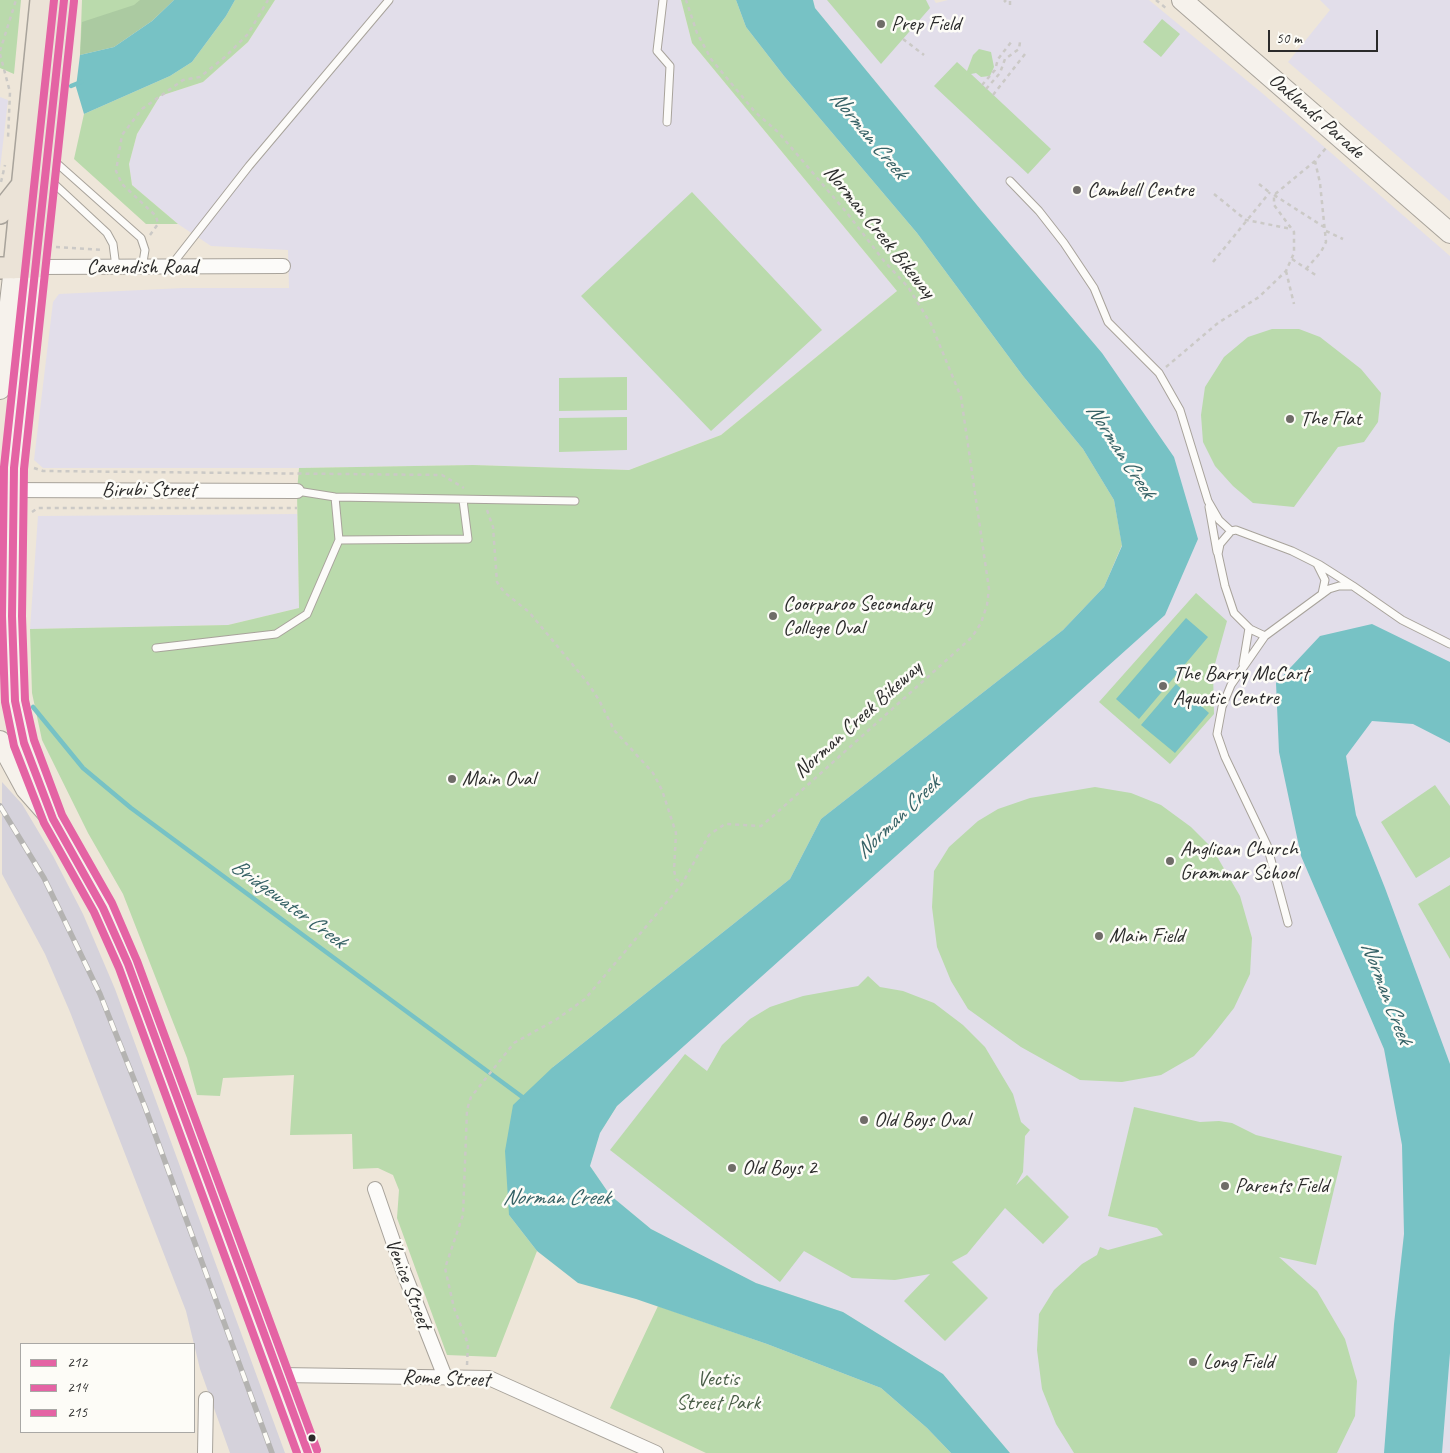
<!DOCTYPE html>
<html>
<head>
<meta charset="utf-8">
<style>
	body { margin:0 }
	#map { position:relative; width:1450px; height:1453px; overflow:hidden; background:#eee6d9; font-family:Caveat,sans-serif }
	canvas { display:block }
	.legend { position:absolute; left:20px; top:1343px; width:175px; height:90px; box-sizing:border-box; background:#fdfcf7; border:1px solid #a9a8a5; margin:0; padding:6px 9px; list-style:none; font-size:15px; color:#2b2b2b }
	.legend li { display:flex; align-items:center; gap:10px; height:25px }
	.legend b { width:25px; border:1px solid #a9a8a5 }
	.scale { position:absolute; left:1268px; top:30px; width:110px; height:22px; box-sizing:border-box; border:2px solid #2b2b2b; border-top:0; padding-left:6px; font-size:15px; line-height:18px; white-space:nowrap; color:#2b2b2b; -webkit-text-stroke:4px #fdfcf7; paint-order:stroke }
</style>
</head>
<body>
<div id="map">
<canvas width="1450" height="1453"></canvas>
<ul class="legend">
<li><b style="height:6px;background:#e463a4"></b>212</li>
<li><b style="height:6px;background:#e463a4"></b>214</li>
<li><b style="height:6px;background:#e463a4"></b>215</li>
</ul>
<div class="scale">50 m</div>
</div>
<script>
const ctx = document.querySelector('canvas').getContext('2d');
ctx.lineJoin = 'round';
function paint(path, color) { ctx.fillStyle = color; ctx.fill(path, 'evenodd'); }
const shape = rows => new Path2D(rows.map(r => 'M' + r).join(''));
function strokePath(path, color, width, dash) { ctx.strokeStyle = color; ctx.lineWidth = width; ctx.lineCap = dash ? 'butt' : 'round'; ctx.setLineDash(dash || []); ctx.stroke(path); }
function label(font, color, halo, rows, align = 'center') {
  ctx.font = font + ' Caveat,sans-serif'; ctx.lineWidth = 5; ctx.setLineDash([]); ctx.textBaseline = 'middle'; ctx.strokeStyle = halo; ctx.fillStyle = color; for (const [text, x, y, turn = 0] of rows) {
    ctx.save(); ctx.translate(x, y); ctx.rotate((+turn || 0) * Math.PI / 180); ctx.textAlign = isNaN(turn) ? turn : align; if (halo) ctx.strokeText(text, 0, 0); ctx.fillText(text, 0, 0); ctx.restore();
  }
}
paint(shape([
	[275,0,681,0,692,43,897,291,721,435,629,470,473,465,299,468,43,468,34,460,53,302,59,294,183,288,289,288,288,250,211,246,178,224,132,185,129,164,137,134,160,96,203,82,248,42],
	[813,0,934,0,936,3,948,0,1149,0,1262,93,1450,256,1450,1453,1010,1453,943,1374,843,1312,756,1283,651,1229,610,1195,590,1166,600,1133,1102,353,981,210,815,8],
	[1320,0,1450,0,1450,201,1288,62,1330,10],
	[0,97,8,100,0,169],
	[297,514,299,608,228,625,30,629,38,516]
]), '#e2deea');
paint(shape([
	[2,782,22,804,53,856,83,914,115,989,285,1453,230,1453,200,1369,186,1311,70,1012,45,954,2,874]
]), '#d5d2db');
paint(shape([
	[0,0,21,0,14,74,0,68],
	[82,0,174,0,80,55],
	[235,0,275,0,248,42,203,82,160,96,137,134,129,164,132,185,178,224,146,224,74,159,84,114,170,76,192,62,226,16],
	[681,0,736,0,746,27,784,76,917,233,1023,376,1083,449,1114,500,1122,545,1104,587,1063,630,821,819,790,879,553,1067,509,1215,537,1251,496,1357,447,1355,397,1218,399,1190,393,1175,378,1168,353,1169,352,1134,290,1135,294,1075,223,1078,220,1096,197,1095,187,1058,123,894,88,833,42,740,32,693,30,629,228,625,299,608,297,491,299,468,473,465,629,470,721,435,897,291,692,43],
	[827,0,926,0,930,8,881,64],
	[1162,19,1180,34,1161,57,1143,42],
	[979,49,991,52,994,67,990,76,981,77,976,73,971,74,1051,149,1028,174,934,86,957,62,967,71,973,55],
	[692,192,822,330,711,431,581,296],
	[1272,329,1299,329,1320,337,1361,369,1381,393,1378,422,1364,442,1338,447,1294,507,1253,503,1233,486,1215,466,1203,442,1201,415,1205,387,1224,357,1248,337],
	[627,377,627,410,559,411,559,378],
	[627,417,627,450,559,452,559,418],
	[1196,593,1227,621,1213,671,1214,714,1170,764,1099,702],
	[1435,785,1450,806,1450,857,1416,878,1381,822],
	[1095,787,1131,793,1161,805,1191,827,1212,848,1240,896,1252,938,1250,974,1234,1008,1212,1036,1194,1056,1161,1075,1122,1082,1080,1080,1021,1047,968,1009,951,981,937,947,932,907,934,871,949,847,978,821,998,809,1030,798],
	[1450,885,1450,959,1418,904],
	[868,976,880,987,903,991,934,1003,963,1025,985,1047,1013,1094,1021,1122,1030,1130,1025,1136,1023,1172,1016,1185,1027,1175,1069,1217,1043,1244,1005,1208,967,1254,952,1262,988,1298,945,1341,904,1301,930,1274,895,1280,852,1278,804,1251,780,1282,610,1150,685,1054,707,1071,722,1045,750,1019,770,1007,803,996,858,986],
	[1134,1107,1200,1122,1219,1121,1232,1123,1256,1135,1342,1156,1316,1265,1279,1257,1317,1291,1345,1339,1357,1381,1355,1416,1337,1453,1074,1453,1056,1424,1042,1389,1037,1350,1039,1314,1054,1290,1082,1264,1097,1255,1100,1247,1108,1250,1163,1235,1157,1228,1108,1216],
	[658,1306,767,1344,881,1388,927,1428,951,1453,706,1453,610,1408]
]), '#badaac');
paint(shape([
	[140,0,174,0,152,21,114,47,80,55,82,22,134,5]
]), '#abcaa1');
paint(shape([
	[174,0,235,0,226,16,192,62,170,76,84,114,76,87,80,55,114,47,152,21],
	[736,0,813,0,815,8,981,210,1102,353,1174,457,1198,539,1165,615,617,1106,600,1133,590,1166,610,1195,651,1229,756,1283,843,1312,943,1374,1010,1453,951,1453,927,1428,881,1388,767,1344,636,1299,578,1283,537,1251,509,1215,505,1151,513,1105,553,1067,790,879,821,819,1063,630,1104,587,1122,546,1114,500,1083,449,1023,376,917,233,784,76,746,27],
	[1186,618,1208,637,1139,719,1116,699],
	[1372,624,1450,662,1450,743,1413,724,1372,721,1346,756,1356,815,1385,888,1450,1064,1450,1353,1442,1453,1384,1453,1394,1324,1404,1234,1402,1145,1384,1049,1301,856,1279,752,1276,683,1320,636],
	[1176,684,1209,713,1175,753,1141,725]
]), '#77c2c5');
strokePath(shape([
	[71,86,81,82],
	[33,707,83,768,131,808,525,1099]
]), '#77c2c5', 4.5);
const lane = shape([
	[663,0,657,51,670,66,667,122],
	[51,158,141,238,145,250,142,268],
	[49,179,107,233,113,244,116,267],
	[1010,181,1039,211,1064,243,1094,288,1108,322,1159,373,1180,410,1208,501,1219,520,1231,531],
	[170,267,249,166,389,0],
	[297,491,335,497,575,501],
	[335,497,339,540,468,539,463,500],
	[1209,507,1217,552],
	[1317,564,1325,580,1322,594],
	[1353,586,1339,586,1329,589,1265,636,1250,629,1234,613,1225,586,1218,554,1220,544,1231,531,1236,530,1292,551,1320,565,1353,586,1402,620,1450,644],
	[1265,636,1231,685,1222,707,1217,734,1225,757,1267,845,1288,923],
	[156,648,276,634,307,614,339,540],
	[1243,664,1249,628]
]);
const street = shape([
	[37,267,283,266],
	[0,490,297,491],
	[375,1189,404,1273,445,1377],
	[280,1375,489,1378,656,1453],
	[205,1453,206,1399]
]);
const secondary = shape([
	[1182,0,1450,233],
	[37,267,14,490,13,666,15,701,24,743,39,778,53,819,103,908,128,964,308,1453],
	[0,389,14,268],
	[0,741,26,789,48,814]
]);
const primary = shape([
	[0,213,23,184],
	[0,268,37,267,64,0],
	[14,268,41,0]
]);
strokePath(lane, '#a8a39b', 9);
strokePath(street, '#a8a39b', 16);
strokePath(secondary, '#a8a39b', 22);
strokePath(primary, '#a8a39b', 24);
strokePath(shape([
	[1156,0,1167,9],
	[1004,2,1006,0],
	[1010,5,1010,0],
	[903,39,924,55],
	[0,51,16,0],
	[0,54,10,92,8,138],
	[982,85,995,70,998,59,1012,41],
	[986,89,1000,73,1005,59,1019,49,1020,42],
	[993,95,1025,54],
	[1,182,5,165],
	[1259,184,1269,192],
	[1214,194,1246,220,1292,229],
	[1274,195,1324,227],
	[1326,231,1343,239],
	[150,235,158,224,156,216,122,184,116,171,122,135,142,109,183,80,200,77,225,57,248,34,268,0],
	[56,247,103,250],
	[1292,259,1317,276],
	[1213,262,1270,192],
	[1306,269,1321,252,1326,242,1320,183,1315,161],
	[1286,271,1294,304],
	[1166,367,1218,323,1259,297,1286,271,1294,253,1294,232,1274,205,1274,195,1315,161,1326,148],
	[34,468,43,471,442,475,464,488],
	[487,510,493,527,497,582,504,592,529,612,587,682,599,700,614,730,653,773,662,790,676,833,674,870,676,879,682,884],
	[32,512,38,508,297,508],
	[467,1365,468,1344,454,1308,445,1268,463,1215,467,1110,471,1097,514,1043,557,1019,585,999,682,884,709,835,725,824,761,826,772,817,960,648,972,637,981,623,987,605,989,589,961,397,931,324,908,287,884,261,847,213,778,132,755,112,711,59,697,33,686,0]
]), '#cbc9c6', 2.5, [4, 4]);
strokePath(lane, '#fcfbf9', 7);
strokePath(street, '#fcfbf9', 14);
strokePath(secondary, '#f6f2ec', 20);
strokePath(primary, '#ebe3d7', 21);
const rail = shape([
	[0,806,44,878,100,994,145,1107,272,1453]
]);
strokePath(rail, '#b4b3b1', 5.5);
strokePath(rail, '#fdfcf7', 4, [11]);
strokePath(shape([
	[64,0,14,468,12,616,15,701,24,743,53,819,103,908,128,964,308,1453]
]), '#e463a4', 8);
strokePath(shape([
	[54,0,4,467,2,616,5,702,14,746,44,823,94,912,119,968,297,1453]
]), '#e463a4', 8);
strokePath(shape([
	[74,1,24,469,22,616,25,700,34,740,62,815,112,903,137,961,317,1450]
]), '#e463a4', 8);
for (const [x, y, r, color] of [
	[881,24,5,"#6f6c68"],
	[1077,190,5,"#6f6c68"],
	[1290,419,5,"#6f6c68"],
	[773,616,5,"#6f6c68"],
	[1163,686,5,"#6f6c68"],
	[452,779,5,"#6f6c68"],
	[1170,861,5,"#6f6c68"],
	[1099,936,5,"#6f6c68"],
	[864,1120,5,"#6f6c68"],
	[732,1168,5,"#6f6c68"],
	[1225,1186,5,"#6f6c68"],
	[1193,1362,5,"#6f6c68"],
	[312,1438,4.5,"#2b2b2b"]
]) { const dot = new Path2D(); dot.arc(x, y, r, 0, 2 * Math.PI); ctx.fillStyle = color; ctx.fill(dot); strokePath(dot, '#fdfcf7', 2); }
label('21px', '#2b2b2b', '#fdfcf7', [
	["Prep Field",891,24],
	["Cambell Centre",1087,190],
	["The Flat",1300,419],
	["Coorparoo Secondary",783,604],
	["College Oval",783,628],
	["The Barry McCart",1173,674],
	["Aquatic Centre",1173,698],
	["Main Oval",462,779],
	["Anglican Church",1180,849],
	["Grammar School",1180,873],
	["Main Field",1109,936],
	["Old Boys Oval",874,1120],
	["Old Boys 2",742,1168],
	["Parents Field",1235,1186],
	["Long Field",1203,1362]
], 'left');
label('21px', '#2b2b2b', '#fdfcf7', [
	["Oaklands Parade",1316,116,41],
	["Norman Creek Bikeway",879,232,51],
	["Cavendish Road",142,267],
	["Birubi Street",149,490],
	["Norman Creek Bikeway",858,720,-42],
	["Venice Street",408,1284,69],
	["Rome Street",446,1379,2]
]);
label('21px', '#495d47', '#fdfcf7', [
	["Vectis",718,1379],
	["Street Park",718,1403]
]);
label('italic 22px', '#356165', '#fdfcf7', [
	["Norman Creek",868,135,50],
	["Norman Creek",1120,451,57],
	["Norman Creek",898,818,-44],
	["Bridgewater Creek",288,904,36],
	["Norman Creek",1386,993,69],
	["Norman Creek",556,1198]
]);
</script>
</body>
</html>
